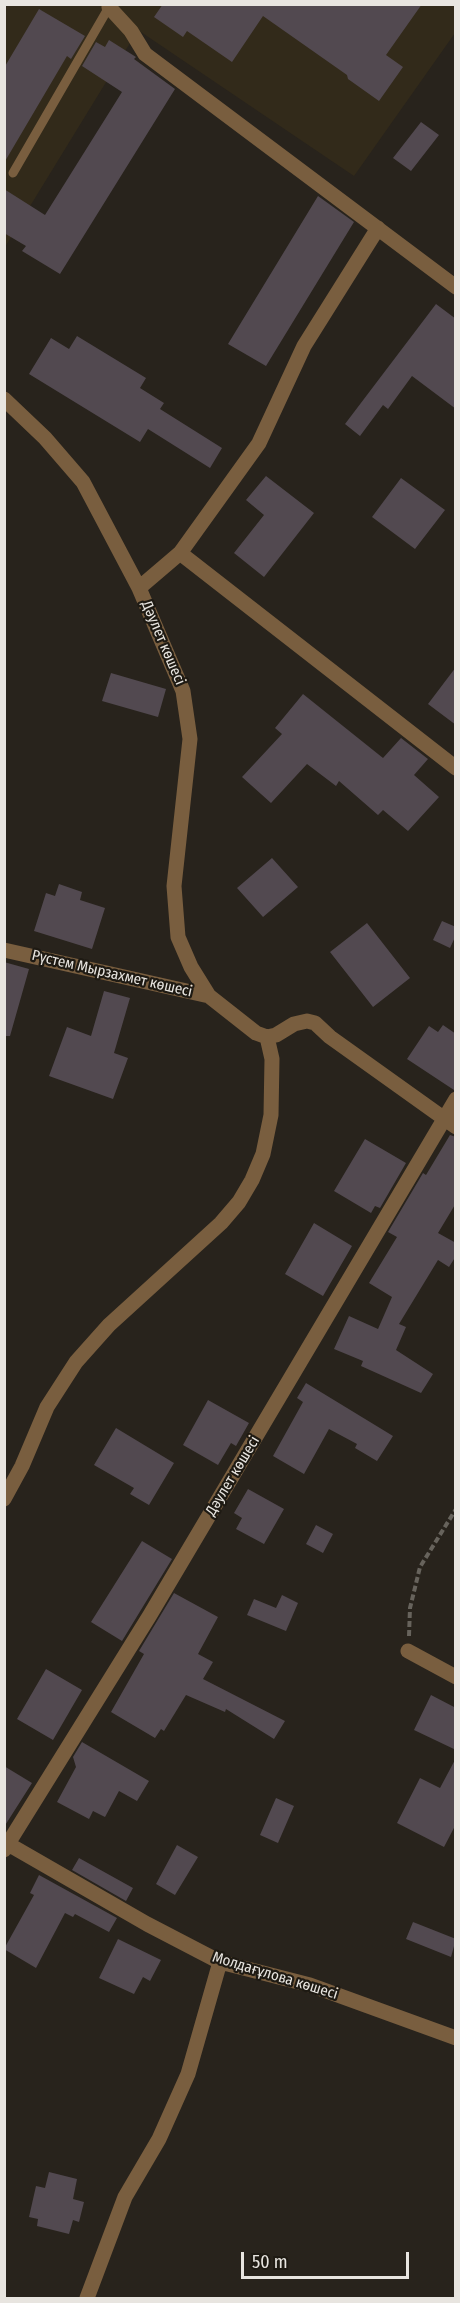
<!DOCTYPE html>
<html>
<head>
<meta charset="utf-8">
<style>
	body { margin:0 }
	#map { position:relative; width:460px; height:2303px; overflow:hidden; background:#28231c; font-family:"Fira Sans Condensed",sans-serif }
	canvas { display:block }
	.frame { position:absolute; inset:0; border:6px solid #e8e5e0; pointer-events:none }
	.scale { position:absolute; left:241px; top:2252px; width:168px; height:27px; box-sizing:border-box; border:3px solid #e8e5e0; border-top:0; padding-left:8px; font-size:18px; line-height:21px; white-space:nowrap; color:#e8e5e0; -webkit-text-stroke:4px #1e1a13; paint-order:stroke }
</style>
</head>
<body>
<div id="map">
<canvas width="460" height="2303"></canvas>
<div class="frame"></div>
<div class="scale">50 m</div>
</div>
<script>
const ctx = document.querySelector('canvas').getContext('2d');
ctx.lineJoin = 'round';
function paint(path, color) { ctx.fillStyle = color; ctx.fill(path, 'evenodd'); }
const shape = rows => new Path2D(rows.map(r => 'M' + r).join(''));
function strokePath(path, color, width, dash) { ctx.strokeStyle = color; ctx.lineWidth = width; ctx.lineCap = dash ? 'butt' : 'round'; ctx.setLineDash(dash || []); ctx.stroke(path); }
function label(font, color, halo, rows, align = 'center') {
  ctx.font = font + ' "Fira Sans Condensed",sans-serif'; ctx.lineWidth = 4.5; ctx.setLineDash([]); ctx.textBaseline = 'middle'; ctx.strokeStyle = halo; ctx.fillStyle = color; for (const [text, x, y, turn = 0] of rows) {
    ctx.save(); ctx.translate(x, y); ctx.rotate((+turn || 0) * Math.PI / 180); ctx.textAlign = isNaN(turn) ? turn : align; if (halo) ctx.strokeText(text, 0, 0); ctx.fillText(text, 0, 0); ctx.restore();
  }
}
paint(shape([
	[5,5,455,5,455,33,354,176,138,30,5,247]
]), '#322a1a');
paint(shape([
	[163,4,422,4,386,55,403,67,379,101,348,79,347,75,263,16,232,62,187,31,183,37,154,17],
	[39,9,85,36,71,59,67,56,4,163,4,68],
	[109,40,136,57,134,59,175,89,60,274,22,251,26,246,4,233,4,189,45,215,122,92,82,66,96,42,105,47],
	[421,122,439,135,411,171,393,158],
	[318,196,354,222,266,366,228,344],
	[436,304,456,319,456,409,412,376,388,409,383,405,360,436,345,424],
	[77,336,146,378,140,388,164,403,160,409,222,448,210,468,148,429,140,442,29,374,51,338,69,349],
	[266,476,314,513,264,577,234,553,264,515,246,500],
	[401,478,445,510,415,549,372,517],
	[456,667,456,725,428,704],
	[111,673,166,689,158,717,102,701],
	[303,694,383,758,401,738,428,759,414,775,439,797,408,831,383,810,378,815,339,781,336,786,307,764,271,803,242,777,282,734,275,728],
	[272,858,298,887,263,917,237,888],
	[59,884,82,892,80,900,105,908,92,949,34,931,46,893,55,896],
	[442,921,456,927,456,935,450,948,433,940],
	[367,923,410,978,373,1007,330,952],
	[4,962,29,969,10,1036,4,1036],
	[104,991,130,998,114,1053,128,1058,113,1099,49,1076,67,1027,91,1036],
	[443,1025,456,1034,456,1089,454,1090,407,1059,429,1026,438,1032],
	[450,1135,456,1137,456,1203,438,1233,456,1243,456,1256,449,1267,438,1260,399,1324,406,1327,396,1350,433,1374,421,1393,361,1366,363,1361,334,1349,349,1316,378,1329,392,1297,369,1283,397,1237,388,1232,423,1173,426,1175],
	[365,1139,406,1163,380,1208,375,1206,371,1213,334,1191],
	[314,1223,352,1246,323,1296,285,1274],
	[306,1383,393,1436,377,1461,355,1448,357,1444,329,1429,304,1474,273,1456,303,1402,297,1398],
	[208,1400,249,1423,236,1446,231,1443,218,1465,183,1445],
	[116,1428,174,1463,149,1505,130,1494,134,1488,94,1465],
	[248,1489,284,1509,264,1544,236,1529,242,1518,234,1513],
	[316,1525,333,1534,323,1553,306,1544],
	[142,1541,172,1559,122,1641,91,1622],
	[174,1593,218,1617,198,1654,213,1662,203,1679,285,1721,274,1739,226,1709,225,1712,186,1695,164,1731,161,1729,155,1738,111,1712,144,1654,139,1651],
	[282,1595,298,1603,286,1631,247,1615,254,1599,276,1608],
	[46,1669,82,1690,53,1740,17,1719],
	[431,1695,456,1708,456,1750,414,1730],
	[82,1742,149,1781,137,1801,119,1791,105,1817,93,1811,89,1819,57,1802,76,1767,73,1757],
	[456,1758,456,1824,444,1847,397,1823,420,1778,440,1788],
	[4,1766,32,1783,4,1827],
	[276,1798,294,1806,278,1843,260,1835],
	[177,1845,198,1857,175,1895,156,1884],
	[79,1858,133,1888,126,1901,72,1870],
	[39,1875,117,1918,109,1932,75,1914,73,1917,65,1913,36,1968,4,1949,34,1895,30,1893],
	[413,1922,456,1939,451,1957,406,1939],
	[118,1939,161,1960,150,1981,143,1977,134,1994,99,1978],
	[49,2172,77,2179,73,2199,84,2202,79,2222,73,2220,69,2234,37,2226,38,2219,29,2217,36,2186,45,2188]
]), '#524950');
strokePath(shape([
	[409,1636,410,1608,420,1567,456,1509]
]), '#67635c', 4, [6, 3]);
strokePath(shape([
	[13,173,109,7]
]), '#795e3f', 9);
strokePath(shape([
	[110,4,109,7,131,31,145,54,456,287],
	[4,399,45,438,83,482,139,588,183,691,190,739,174,886,178,937,191,967,209,996],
	[180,553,456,768],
	[139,588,180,553,259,443,304,346,378,228],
	[4,950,209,996,256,1033,267,1037,276,1035,294,1024,307,1021,315,1023,330,1037,456,1127],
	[4,1499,22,1466,47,1407,76,1362,109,1325,221,1223,239,1202,252,1180,263,1154,271,1115,272,1059,267,1037],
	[408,1651,456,1677],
	[8,1844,147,1924,220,1962,310,1985,456,2038],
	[4,1850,150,1615,456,1099],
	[87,2298,125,2197,159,2139,188,2074,220,1962]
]), '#795e3f', 15);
label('15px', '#e8e5e0', '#1e1a13', [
	["Дәулет көшесі",163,643,67],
	["Рүстем Мырзахмет көшесі",112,974,13],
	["Дәулет көшесі",233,1476,-59],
	["Молдағұлова көшесі",275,1976,17]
]);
</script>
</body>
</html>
